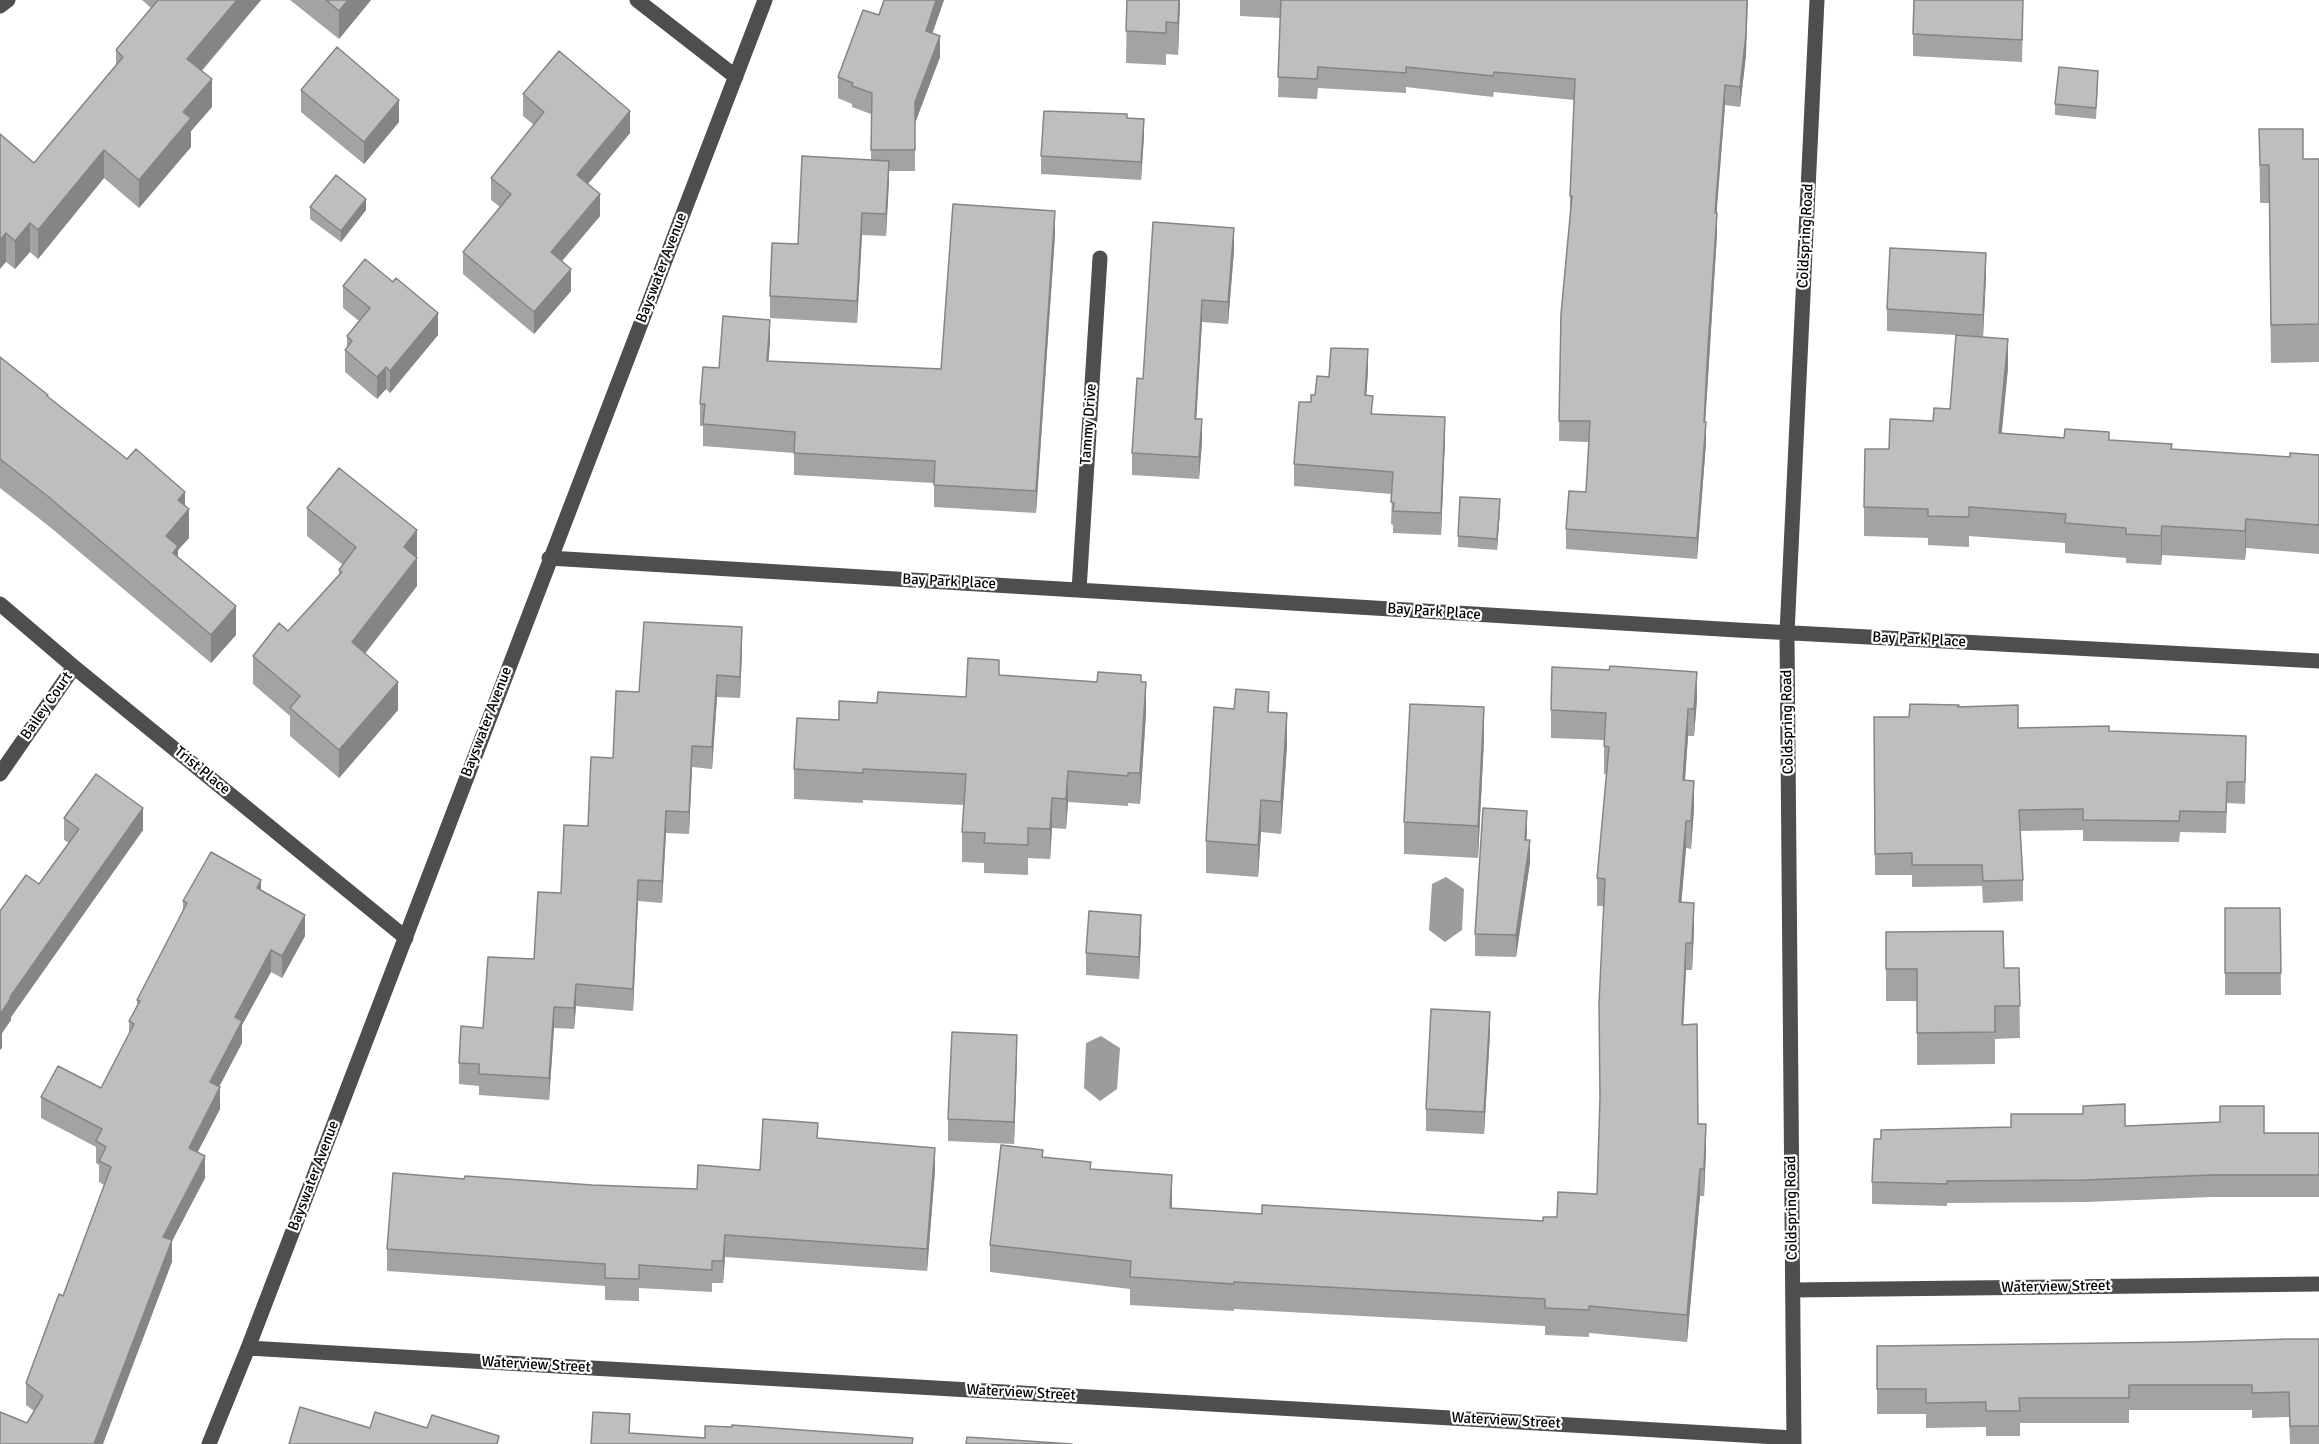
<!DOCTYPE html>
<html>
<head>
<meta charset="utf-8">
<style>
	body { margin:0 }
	canvas { display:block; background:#fff }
</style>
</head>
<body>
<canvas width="2319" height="1444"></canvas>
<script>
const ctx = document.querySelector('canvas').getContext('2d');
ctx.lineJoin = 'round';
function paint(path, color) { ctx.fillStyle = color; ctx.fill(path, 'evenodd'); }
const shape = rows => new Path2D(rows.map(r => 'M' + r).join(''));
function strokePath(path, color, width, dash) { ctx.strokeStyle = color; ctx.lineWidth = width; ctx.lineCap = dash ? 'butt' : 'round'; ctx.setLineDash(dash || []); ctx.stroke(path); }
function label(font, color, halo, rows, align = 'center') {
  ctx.font = font + ' Signika,sans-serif'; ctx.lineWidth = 4.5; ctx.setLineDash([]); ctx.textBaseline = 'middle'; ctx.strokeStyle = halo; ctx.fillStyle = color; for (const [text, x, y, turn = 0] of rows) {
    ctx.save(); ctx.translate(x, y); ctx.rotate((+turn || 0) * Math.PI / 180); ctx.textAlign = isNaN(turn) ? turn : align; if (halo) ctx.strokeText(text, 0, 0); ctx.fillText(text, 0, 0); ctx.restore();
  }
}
paint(shape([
	[1446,877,1464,889,1462,930,1445,942,1429,930,1432,884],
	[1101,1036,1120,1048,1117,1089,1100,1101,1084,1088,1086,1043]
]), '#9c9c9c');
strokePath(shape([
	[637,0,736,77],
	[0,6,8,0],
	[549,558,1737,630,2319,661],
	[1079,590,1100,258],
	[0,604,74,667,406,938],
	[0,774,74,667],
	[1793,1290,2319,1284],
	[248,1348,1794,1438],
	[209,1444,248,1348,765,0],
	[1794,1444,1787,633,1817,0]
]), '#4e4e4e', 15);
paint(shape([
	[142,0,261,0,202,71,212,107,191,131,191,147,139,208,104,178,38,259,30,252,15,269,6,262,0,134,34,163,116,66,116,50,151,8],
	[290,0,371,0,339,39],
	[884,0,944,0,932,33,940,57,915,123,915,171,889,171,886,236,862,235,857,323,770,318,770,296,798,244,871,160,871,114,852,107,852,104,838,98,838,77,879,15],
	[1127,0,1180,0,1178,55,1166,54,1166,65,1126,63],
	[1240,0,1748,0,1746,55,1740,107,1725,105,1716,213,1717,234,1705,422,1706,443,1697,559,1566,549,1566,529,1586,492,1589,442,1559,441,1561,314,1570,216,1570,196,1574,100,1494,92,1493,97,1406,87,1406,93,1318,88,1317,99,1278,97,1280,18,1240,16],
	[2023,22,2022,62,1913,56,1913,34],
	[2098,82,2096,119,2055,115,2055,104],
	[301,90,399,122,364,164,301,112],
	[523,94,630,133,588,184,600,216,562,261,571,291,534,334,463,274,463,252,500,207,491,200,491,178,534,125,523,116],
	[1127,118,1144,136,1141,180,1041,174,1041,156],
	[2259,129,2303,159,2319,159,2319,362,2271,363,2269,203,2260,203],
	[310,207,366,210,341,242,310,219],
	[1055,234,1036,513,934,507,934,483,794,475,794,453,703,446,703,426,700,426,700,404,719,368,770,342,768,361,941,369],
	[1234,250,1228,324,1202,322,1196,419,1202,441,1199,479,1132,475,1132,453,1143,379],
	[1986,275,1983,337,2008,368,2001,433,2109,440,2172,449,2290,457,2319,455,2319,554,2246,548,2245,560,2162,555,2161,565,2126,563,2126,558,2065,553,2065,543,1969,536,1969,547,1928,545,1928,538,1864,536,1864,507,1933,421,1950,409,1956,335,1887,331,1887,309],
	[343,286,438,335,390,393,386,389,377,399,345,372,345,350,347,348,347,336,359,321,343,308],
	[0,357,48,397,185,506,189,538,178,550,178,558,236,635,211,663,50,527,0,488],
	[1368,371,1366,395,1373,414,1445,439,1441,535,1393,533,1393,525,1391,524,1392,494,1294,486,1294,464,1311,402,1315,395,1329,377],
	[307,508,417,530,417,586,365,654,398,710,339,778,290,736,290,716,253,684,253,656,288,631,339,574,339,570,343,565,307,536],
	[1500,510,1497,550,1458,547,1458,536],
	[742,649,740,698,717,697,712,769,692,767,689,834,666,833,662,903,638,901,633,1011,576,1006,574,1029,554,1028,549,1100,479,1095,479,1086,459,1084,459,1063,483,1028,534,959,588,826,639,692],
	[999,675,1097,682,1141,682,1146,713,1140,804,1128,803,1128,806,1068,802,1066,829,1052,828,1050,859,1028,858,1028,875,984,873,984,863,962,862,962,832,964,805,863,800,863,803,794,799,794,769,839,720,877,703,966,697],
	[1697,699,1694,736,1688,736,1685,780,1694,808,1691,849,1686,848,1681,903,1694,930,1692,970,1686,970,1683,1025,1698,1124,1706,1151,1704,1196,1700,1196,1687,1342,1589,1333,1589,1337,1545,1335,1545,1326,1234,1309,1234,1311,1130,1305,1130,1289,990,1272,990,1245,1043,1157,1091,1169,1172,1202,1172,1208,1262,1214,1543,1221,1557,1217,1597,1194,1600,1104,1604,906,1597,906,1597,878,1607,774,1604,774,1604,740,1551,738,1551,710],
	[1958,707,2018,728,2109,731,2246,757,2245,804,2227,803,2226,833,2180,832,2179,842,2083,841,2083,830,2020,831,2023,880,2023,901,1983,903,1982,886,1912,887,1912,875,1875,875,1874,717,1909,717],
	[1269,712,1287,745,1281,834,1261,832,1258,877,1206,873,1206,841],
	[1484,739,1478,858,1404,854,1404,822],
	[64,818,143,830,11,1017,11,1020,2,1033,2,1048,0,911,39,884,69,843,64,840],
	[1527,833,1526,840,1530,862,1516,957,1475,956,1475,934],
	[261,890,305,936,282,978,271,972,242,1025,242,1043,219,1087,220,1109,197,1152,205,1178,172,1241,172,1262,27,1423,34,1411,26,1405,26,1383,63,1296,104,1185,99,1182,99,1165,96,1163,96,1147,41,1118,41,1097,101,1088,129,1034,129,1021,137,1005,137,1000,183,911,183,901],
	[2225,908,2280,908,2281,995,2225,995],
	[1886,932,2004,968,2019,968,2020,1038,1995,1039,1995,1064,1917,1065,1917,1001,1886,1001],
	[1141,937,1139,979,1086,975,1086,953],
	[1490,1034,1484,1134,1426,1131,1426,1109],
	[1017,1057,1014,1144,948,1141,948,1119],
	[2125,1126,2264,1133,2319,1133,2319,1197,2212,1197,2086,1202,1947,1203,1947,1206,1872,1204,1872,1182,1881,1139],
	[818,1138,935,1170,927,1271,725,1257,723,1283,712,1283,712,1292,639,1288,639,1301,605,1300,605,1286,387,1271,387,1249,464,1179,592,1185,697,1189,760,1170],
	[2319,1339,2319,1444,2290,1444,2289,1417,2252,1418,2252,1410,2129,1410,2129,1423,2020,1423,2020,1436,1986,1436,1986,1427,1926,1428,1926,1414,1877,1414,1877,1346,2187,1342]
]), '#a3a3a3');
paint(shape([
	[237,0,261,0,187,87,187,59],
	[348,0,371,0,339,39,339,11],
	[936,0,944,0,926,52,926,31],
	[1179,0,1180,0,1178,55,1178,23],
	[1747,0,1746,55,1740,107,1740,87],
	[940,36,940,57,915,123,915,171,915,102],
	[212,79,212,107,191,131,191,147,139,208,139,180,183,112],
	[1725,85,1725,105,1715,234,1715,213],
	[399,100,399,122,364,164,364,142],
	[630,111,630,133,577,197,577,175],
	[1144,119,1144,136,1141,180,1141,162],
	[104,150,104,178,38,259,38,230],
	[889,161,889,183,886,236,886,214],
	[600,194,600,216,551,274,551,252],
	[366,199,366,210,341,242,341,231],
	[1055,211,1055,234,1036,513,1036,491],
	[862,213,862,235,857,323,857,301],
	[1717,213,1717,234,1704,442,1704,422,1708,347],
	[30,223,30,252,15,269,15,241],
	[1234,228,1234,250,1228,324,1228,302],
	[6,233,6,262,0,269,0,240],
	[1986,253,1986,275,1983,337,1983,315],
	[571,269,571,291,534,334,534,312],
	[1202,300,1202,322,1195,441,1195,419],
	[438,313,438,335,390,393,390,371],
	[770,320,770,342,767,383,767,361],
	[2008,339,2008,368,1999,462,1999,433],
	[1368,349,1368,371,1365,417,1365,395],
	[386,367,386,389,377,399,377,377],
	[1445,417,1445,439,1441,535,1441,513],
	[1202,419,1202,441,1199,479,1199,457],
	[1706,422,1706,443,1697,559,1697,538],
	[185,492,185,514,189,509,189,538,178,550,178,575,166,536,178,500],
	[1500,499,1500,510,1497,550,1497,539],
	[2246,519,2246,548,2245,560,2245,531],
	[2162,526,2162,555,2161,565,2161,536],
	[417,530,417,586,352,670,352,642,404,547],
	[236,606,236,635,211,663,211,635],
	[742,627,742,649,740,698,740,677],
	[1697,672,1697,699,1694,736,1694,709],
	[717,675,717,697,712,769,712,747],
	[398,682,398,710,339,778,339,750],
	[1146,682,1146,713,1140,804,1140,773],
	[1484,707,1484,739,1478,858,1478,826],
	[1688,709,1688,736,1683,807,1683,780],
	[1287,713,1287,745,1281,834,1281,802],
	[692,746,692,767,689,834,689,812],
	[1068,771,1068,802,1066,829,1066,799],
	[1694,781,1694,808,1691,849,1691,821],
	[1052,798,1052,828,1050,859,1050,829],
	[1261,800,1261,832,1258,877,1258,845],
	[143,808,143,830,11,1017,11,1020,2,1033,2,1048,0,1050,0,1014,10,997],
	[666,811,666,833,662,903,662,881],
	[1527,811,1527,833,1525,862,1525,840],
	[1686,821,1686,848,1679,930,1679,902],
	[1530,840,1530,862,1516,957,1516,935],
	[261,880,261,901,257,888],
	[638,880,638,901,633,1011,633,989],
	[1694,903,1694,930,1692,970,1692,943],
	[305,915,305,936,282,978,282,956],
	[1141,915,1141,937,1139,979,1139,957],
	[1686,943,1686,970,1682,1052,1682,1025],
	[271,950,271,972,242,1025,242,1043,210,1104,210,1082,235,1017],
	[576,984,576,1006,574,1029,574,1008],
	[554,1007,554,1028,549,1100,549,1078],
	[1490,1012,1490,1034,1484,1134,1484,1112],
	[1017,1035,1017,1057,1014,1144,1014,1122],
	[220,1087,220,1109,189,1169,189,1148],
	[1706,1124,1706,1151,1704,1196,1704,1169],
	[935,1148,935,1170,927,1271,927,1249],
	[205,1156,205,1178,172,1241,172,1262,103,1444,94,1444,163,1237],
	[1700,1169,1700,1196,1687,1342,1687,1315],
	[1172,1175,1172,1202,1170,1235,1170,1208],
	[725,1235,725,1257,723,1283,723,1261]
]), '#858585');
const building = shape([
	[158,0,237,0,187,59,212,79,183,112,191,118,139,180,104,150,38,230,30,223,15,241,6,233,0,240,0,134,34,163,123,57,116,50,158,0],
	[326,0,348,0,339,11,326,0],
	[884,0,936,0,926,31,940,36,915,102,915,150,871,150,872,93,852,86,853,83,838,77,863,10,879,15,884,0],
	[1127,0,1179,0,1178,23,1166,22,1166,33,1126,31,1127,0],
	[1281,0,1747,0,1746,34,1740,87,1725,85,1715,213,1717,213,1708,347,1704,422,1706,422,1697,538,1566,529,1569,491,1586,492,1590,421,1559,421,1561,314,1572,196,1570,196,1575,79,1494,72,1493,76,1406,67,1406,73,1318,67,1317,79,1278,77,1281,0],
	[1914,0,2023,0,2022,40,1913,34,1914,0],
	[337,47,399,100,364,142,301,90,337,47],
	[559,51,630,111,577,175,600,194,551,252,571,269,534,312,463,252,511,194,491,178,544,112,523,94,559,51],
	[2059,67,2098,71,2096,108,2055,104,2059,67],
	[1044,111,1127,114,1127,118,1144,119,1141,162,1041,156,1044,111],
	[2259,129,2303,129,2303,159,2319,159,2319,324,2271,325,2269,165,2260,165,2259,129],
	[802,156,889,161,886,214,862,213,857,301,770,296,772,243,798,244,802,156],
	[336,175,366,199,341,231,310,207,336,175],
	[953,204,1055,211,1036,491,934,485,935,461,794,453,795,432,703,424,705,404,700,404,703,367,719,368,723,316,770,320,767,361,941,369,953,204],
	[1153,222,1234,228,1228,302,1202,300,1195,419,1202,419,1199,457,1132,453,1137,378,1143,379,1153,222],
	[1890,248,1986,253,1983,315,1887,309,1890,248],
	[365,259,393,282,396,278,438,313,390,371,386,367,377,377,345,350,352,341,347,336,370,308,343,286,365,259],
	[1956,335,2008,339,1999,433,2064,438,2065,429,2109,432,2109,440,2172,444,2171,449,2290,457,2290,453,2319,455,2319,525,2246,519,2245,531,2162,526,2161,536,2126,534,2126,528,2065,523,2066,514,1969,507,1969,517,1928,516,1928,509,1864,507,1865,449,1889,449,1890,419,1933,421,1934,408,1950,409,1956,335],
	[1331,348,1368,349,1365,395,1373,396,1371,414,1445,417,1441,513,1393,511,1394,503,1391,502,1393,472,1294,464,1299,402,1311,402,1311,395,1315,395,1317,376,1329,377,1331,348],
	[0,357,48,395,47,396,127,459,136,449,185,492,178,500,189,509,166,536,178,546,173,553,236,606,211,635,50,498,0,459,0,357],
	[339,468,417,530,404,547,417,558,352,642,398,682,339,750,290,708,300,696,253,656,279,623,288,631,342,572,339,570,356,547,307,508,339,468],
	[1460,497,1500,499,1497,539,1458,536,1460,497],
	[644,622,742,627,740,677,717,675,712,747,692,746,689,812,666,811,662,881,638,880,633,989,576,984,574,1008,554,1007,549,1078,479,1074,479,1064,459,1063,461,1026,483,1028,488,957,534,959,538,892,561,893,564,825,588,826,591,757,613,758,616,691,639,692,644,622],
	[968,658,999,660,999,675,1097,682,1098,672,1141,675,1141,682,1146,682,1140,773,1128,773,1128,776,1068,771,1066,799,1052,798,1050,829,1028,828,1028,845,984,843,985,833,962,832,966,774,863,769,863,773,794,769,797,718,839,720,839,701,877,703,878,692,966,697,968,658],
	[1610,666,1697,672,1694,709,1688,709,1683,780,1694,781,1691,821,1686,821,1679,902,1694,903,1692,943,1686,943,1682,1025,1697,1024,1698,1124,1706,1124,1704,1169,1700,1169,1687,1315,1589,1306,1589,1310,1545,1308,1545,1299,1234,1282,1234,1284,1130,1277,1131,1261,990,1245,1001,1145,1043,1150,1042,1157,1091,1162,1090,1169,1172,1175,1170,1208,1262,1214,1262,1205,1543,1221,1543,1217,1557,1217,1558,1192,1597,1194,1600,1098,1599,1003,1605,879,1597,878,1609,747,1604,746,1606,713,1551,710,1552,667,1609,670,1610,666],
	[1236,689,1269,692,1268,712,1287,713,1281,802,1261,800,1258,845,1206,841,1214,707,1234,709,1236,689],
	[1410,704,1484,707,1478,826,1404,822,1410,704],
	[1910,704,1959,705,1958,707,2018,705,2018,728,2109,726,2109,731,2246,736,2245,782,2227,782,2226,812,2180,811,2179,821,2083,820,2083,809,2019,810,2023,880,1983,881,1982,865,1912,865,1912,853,1875,854,1874,717,1909,717,1910,704],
	[96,774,143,808,10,997,11,998,0,1014,0,911,26,875,39,884,79,829,64,818,96,774],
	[1483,808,1527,811,1525,840,1530,840,1516,935,1475,934,1483,808],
	[211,852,261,880,257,888,305,915,282,956,271,950,235,1017,242,1021,210,1082,220,1087,189,1148,205,1156,163,1237,172,1240,94,1444,0,1444,0,1412,27,1423,43,1396,26,1383,59,1294,63,1296,111,1167,99,1161,106,1147,96,1141,102,1129,41,1097,58,1066,101,1088,134,1024,129,1021,140,1001,137,1000,187,903,183,901,211,852],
	[2225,908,2280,908,2281,973,2225,973,2225,908],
	[1089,911,1141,915,1139,957,1086,953,1089,911],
	[2003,931,2004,968,2019,968,2020,1006,1995,1006,1995,1032,1917,1033,1917,969,1886,969,1886,932,2003,931],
	[1431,1009,1490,1012,1484,1112,1426,1109,1431,1009],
	[952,1032,1017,1035,1014,1122,948,1119,952,1032],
	[2125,1104,2125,1126,2220,1122,2220,1106,2264,1106,2264,1133,2319,1133,2319,1175,2212,1175,2086,1180,1947,1181,1947,1184,1872,1182,1874,1139,1881,1139,1881,1130,2011,1127,2011,1114,2083,1114,2083,1106,2125,1104],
	[763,1119,818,1123,817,1138,935,1148,927,1249,725,1235,723,1261,712,1261,712,1270,639,1265,639,1279,605,1278,605,1264,387,1249,393,1173,464,1179,465,1176,592,1185,697,1189,698,1165,760,1170,763,1119],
	[2289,1339,2319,1339,2319,1426,2290,1426,2289,1392,2252,1393,2252,1385,2129,1385,2129,1398,2019,1398,2020,1411,1986,1411,1986,1402,1926,1403,1926,1389,1877,1389,1877,1346,2187,1342,2289,1339],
	[300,1407,370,1428,375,1412,427,1428,432,1415,499,1436,497,1444,289,1444,300,1407],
	[593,1412,630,1414,629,1433,705,1438,705,1426,732,1427,732,1425,913,1438,912,1444,591,1444,593,1412],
	[967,1437,1072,1444,966,1444,967,1437]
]);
paint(building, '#bebebe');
strokePath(building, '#858585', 1.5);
label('15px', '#000', '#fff', [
	["Coldspring Road",1806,236,-87],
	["Bayswater Avenue",662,268,-69],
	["Tammy Drive",1089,424,-86],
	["Bay Park Place",949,582,3],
	["Bay Park Place",1434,612,4],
	["Bay Park Place",1919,640,3],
	["Bailey Court",47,706,-55],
	["Bayswater Avenue",487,722,-69],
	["Coldspring Road",1788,722,-91],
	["Trist Place",202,771,39],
	["Bayswater Avenue",314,1176,-69],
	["Coldspring Road",1792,1208,-91],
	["Waterview Street",2056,1287,-1],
	["Waterview Street",536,1365,3],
	["Waterview Street",1021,1393,3],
	["Waterview Street",1506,1421,3]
]);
</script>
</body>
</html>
